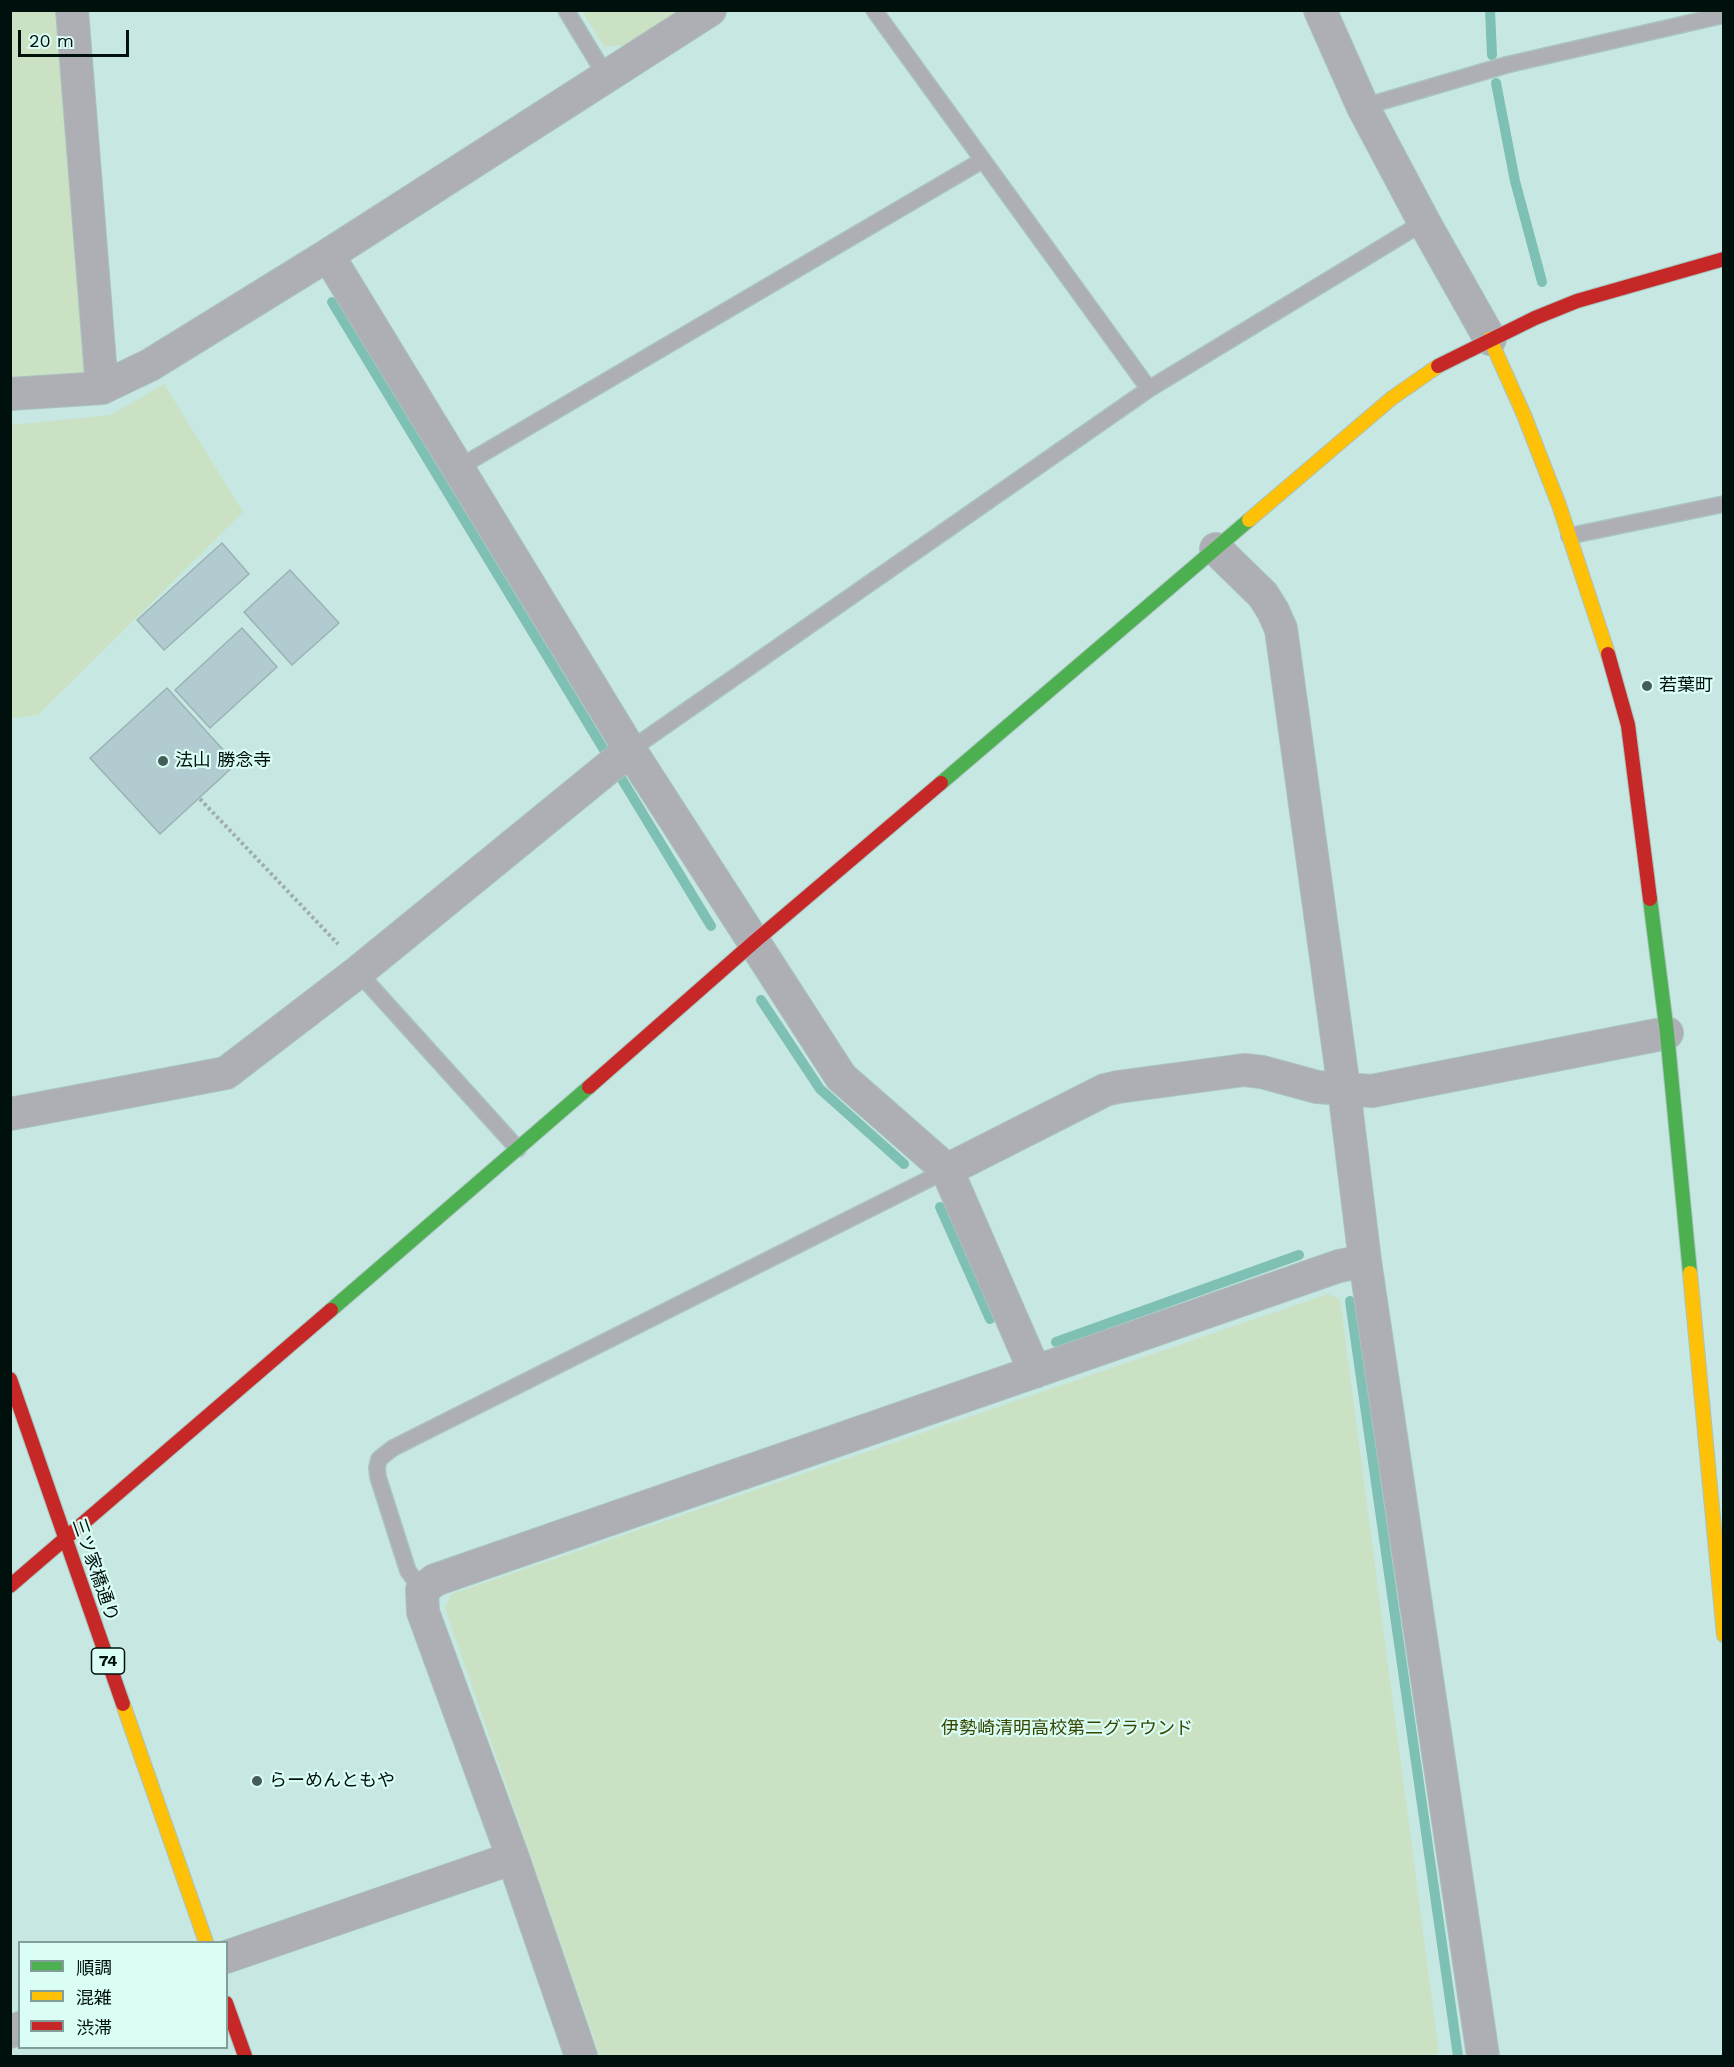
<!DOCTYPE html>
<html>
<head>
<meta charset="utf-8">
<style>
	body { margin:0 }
	#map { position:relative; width:1734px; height:2067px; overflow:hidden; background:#c7e8e2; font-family:"Work Sans","Noto Sans JP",sans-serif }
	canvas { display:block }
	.frame { position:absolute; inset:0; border:12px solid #00100c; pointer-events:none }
	.legend { position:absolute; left:18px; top:1941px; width:210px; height:108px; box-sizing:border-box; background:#dafdf6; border:2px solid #839e98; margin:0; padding:8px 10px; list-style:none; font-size:18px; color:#00100c }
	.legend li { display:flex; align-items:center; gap:12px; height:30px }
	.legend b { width:30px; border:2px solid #839e98 }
	.scale { position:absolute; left:18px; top:30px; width:111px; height:27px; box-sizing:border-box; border:3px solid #00100c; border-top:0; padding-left:8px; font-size:18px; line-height:21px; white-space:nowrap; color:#00100c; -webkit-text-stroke:4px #dafdf6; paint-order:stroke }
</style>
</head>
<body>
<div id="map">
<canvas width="1734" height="2067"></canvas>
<div class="frame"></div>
<ul class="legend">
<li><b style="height:8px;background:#4caf50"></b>順調</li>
<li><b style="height:8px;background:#ffc107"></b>混雑</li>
<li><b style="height:8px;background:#c62828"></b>渋滞</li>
</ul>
<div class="scale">20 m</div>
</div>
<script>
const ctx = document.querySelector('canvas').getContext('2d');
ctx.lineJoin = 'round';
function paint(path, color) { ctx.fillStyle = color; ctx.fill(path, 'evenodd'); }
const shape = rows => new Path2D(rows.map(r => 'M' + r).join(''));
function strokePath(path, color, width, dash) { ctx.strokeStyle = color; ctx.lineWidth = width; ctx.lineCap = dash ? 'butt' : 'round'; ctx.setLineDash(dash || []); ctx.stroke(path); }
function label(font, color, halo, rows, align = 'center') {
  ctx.font = font + ' "Work Sans","Noto Sans JP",sans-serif'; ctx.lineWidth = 4.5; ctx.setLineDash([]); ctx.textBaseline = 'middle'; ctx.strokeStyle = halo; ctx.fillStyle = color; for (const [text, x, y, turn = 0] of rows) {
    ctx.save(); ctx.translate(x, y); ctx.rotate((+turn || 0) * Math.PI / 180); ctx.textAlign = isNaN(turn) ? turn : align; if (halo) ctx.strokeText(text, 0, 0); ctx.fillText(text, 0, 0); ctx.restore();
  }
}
paint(shape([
	[11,11,56,11,88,365,80,377,11,381],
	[582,11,680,11,626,45,604,47],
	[164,384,243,512,38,715,11,718,11,425,111,415],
	[1328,1294,1340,1299,1439,2053,1428,2056,600,2056,445,1608,452,1594]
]), '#cae1c3');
strokePath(shape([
	[1490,10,1492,55],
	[1496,83,1515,181,1542,282],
	[332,302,711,926],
	[761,1000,820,1089,904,1164],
	[940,1207,990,1319],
	[1350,1301,1458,2056],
	[1056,1342,1299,1255]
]), '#7fc0b4', 10);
const building = shape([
	[222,543,249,574,164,650,137,620,222,543],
	[290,570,339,623,292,665,244,612,290,570],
	[242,628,277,667,210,728,175,690,242,628],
	[167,688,236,764,160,834,90,758,167,688]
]);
paint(building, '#b2cbd0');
strokePath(building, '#9bb2b4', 1.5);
const lane = shape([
	[566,10,606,76],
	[1363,107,1506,65,1724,15],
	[1149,389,1424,222],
	[458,468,983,160],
	[1569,536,1724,504],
	[630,750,1149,389,874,10],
	[358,972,518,1149],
	[422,1590,408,1571,378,1477,377,1468,379,1459,393,1448,947,1170]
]);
const street = shape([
	[72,10,102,388],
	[1320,10,1363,107,1424,222,1490,339],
	[328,255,630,750,841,1077,947,1170,1035,1372],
	[10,394,102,388,150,365,328,255,710,10],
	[1216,549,1263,595,1273,611,1281,629,1344,1089,1365,1261,1483,2056],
	[10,1114,226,1073,358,972,630,750],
	[947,1170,1105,1090,1118,1087,1244,1070,1262,1072,1317,1087,1372,1091,1667,1033],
	[226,1957,513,1858],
	[10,2032,20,2028],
	[581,2056,513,1858,423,1612,422,1590,435,1580,1339,1266,1365,1261]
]);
const fast = shape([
	[941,783,1249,520],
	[1650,899,1667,1033,1690,1273],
	[331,1310,589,1087]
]);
const slow = shape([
	[1490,339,1524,415,1559,505,1608,654],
	[1249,520,1392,398,1438,366],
	[1690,1273,1724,1635],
	[123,1704,206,1942]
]);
const jam = shape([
	[1438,366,1535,318,1577,301,1724,259],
	[1608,654,1628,725,1650,899],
	[589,1087,754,942,941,783],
	[10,1379,123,1704],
	[10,1586,331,1310],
	[226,2003,245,2056]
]);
strokePath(lane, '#aac3be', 18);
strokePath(street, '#aac3be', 34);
strokePath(fast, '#aac3be', 16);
strokePath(slow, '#aac3be', 16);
strokePath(jam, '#aac3be', 16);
strokePath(shape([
	[200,799,338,944]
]), '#9facac', 4, [3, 3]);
strokePath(lane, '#adafb5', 15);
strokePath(street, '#adafb5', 32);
strokePath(fast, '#4caf50', 14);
strokePath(slow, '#ffc107', 14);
strokePath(jam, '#c62828', 14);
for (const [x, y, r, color] of [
	[1647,686,6,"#465c57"],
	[163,761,6,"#465c57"],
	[257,1781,6,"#465c57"]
]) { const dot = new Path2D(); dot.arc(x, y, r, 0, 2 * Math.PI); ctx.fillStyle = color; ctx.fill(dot); strokePath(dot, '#dafdf6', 2); }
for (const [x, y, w] of [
	[108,1661,33]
]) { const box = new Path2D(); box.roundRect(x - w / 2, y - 13, w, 26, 4.5); ctx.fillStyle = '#dafdf6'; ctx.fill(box); strokePath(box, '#00100c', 1.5); }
label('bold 16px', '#00100c', null, [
	["74",108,1661]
]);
label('18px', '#00100c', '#dafdf6', [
	["若葉町",1659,686],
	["法山 勝念寺",175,761],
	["らーめんともや",269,1781]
], 'left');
label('18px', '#00100c', '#dafdf6', [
	["三ツ家橋通り",95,1570,71]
]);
label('18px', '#384600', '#dafdf6', [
	["伊勢崎清明高校第二グラウンド",1067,1729]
]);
</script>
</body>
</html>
